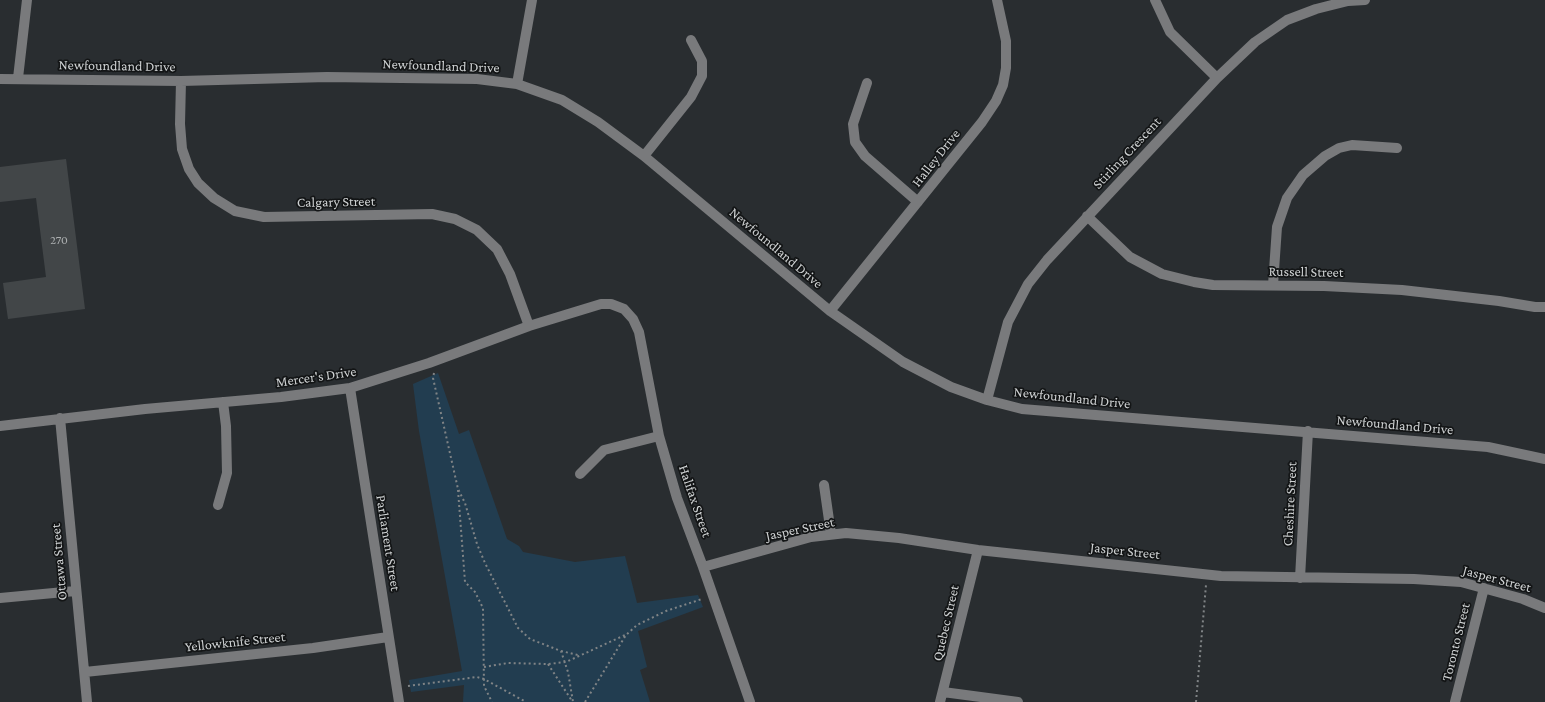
<!DOCTYPE html>
<html>
<head>
<meta charset="utf-8">
<style>
	body { margin:0 }
	canvas { display:block; background:#292d30 }
</style>
</head>
<body>
<canvas width="1545" height="702"></canvas>
<script>
const ctx = document.querySelector('canvas').getContext('2d');
ctx.lineJoin = 'round';
function paint(path, color) { ctx.fillStyle = color; ctx.fill(path, 'evenodd'); }
const shape = rows => new Path2D(rows.map(r => 'M' + r).join(''));
function strokePath(path, color, width, dash) { ctx.strokeStyle = color; ctx.lineWidth = width; ctx.lineCap = dash ? 'butt' : 'round'; ctx.setLineDash(dash || []); ctx.stroke(path); }
function label(font, color, halo, rows, align = 'center') {
  ctx.font = font + ' "Crimson Pro",serif'; ctx.lineWidth = 3.5; ctx.setLineDash([]); ctx.textBaseline = 'middle'; ctx.strokeStyle = halo; ctx.fillStyle = color; for (const [text, x, y, turn = 0] of rows) {
    ctx.save(); ctx.translate(x, y); ctx.rotate((+turn || 0) * Math.PI / 180); ctx.textAlign = isNaN(turn) ? turn : align; if (halo) ctx.strokeText(text, 0, 0); ctx.fillText(text, 0, 0); ctx.restore();
  }
}
paint(shape([
	[438,373,459,434,469,430,507,539,519,546,523,552,575,562,625,556,637,603,698,595,703,607,638,631,647,667,640,670,650,702,463,702,464,685,411,692,409,680,462,671,419,431,413,384]
]), '#223d50');
paint(shape([
	[66,159,85,309,8,319,3,283,46,277,36,198,0,202,0,167]
]), '#424648');
strokePath(shape([
	[434,373,433,378,458,489,465,503,477,544,485,563,518,628,530,639,561,651,568,672,573,702],
	[458,490,465,582,475,592,483,608,484,686,492,702],
	[561,651,578,655],
	[548,664,572,701],
	[484,667,508,663,548,664,566,662,625,635],
	[408,686,477,677,484,679,526,702],
	[585,702,626,635,637,625,666,611,702,599],
	[1196,702,1206,585]
]), '#808486', 2, [2, 3]);
strokePath(shape([
	[1155,0,1170,32,1217,78],
	[18,78,27,0],
	[0,79,181,81,327,77,477,79,517,84,562,100,598,122,644,156,830,311,903,362,951,387,987,400,1022,409,1488,447,1545,459],
	[181,81,180,124,182,149,189,169,198,183,214,198,235,211,264,217,432,214,455,219,477,230,497,249,510,274,529,326],
	[867,83,853,124,855,142,865,156,918,202],
	[517,84,532,0],
	[644,156,691,97,702,76,702,61,691,40],
	[1087,216,1130,257,1162,274,1194,282,1213,285,1324,286,1402,290,1499,301,1535,307,1545,307],
	[1273,285,1277,227,1287,198,1303,175,1325,156,1339,148,1352,145,1397,148],
	[830,311,982,122,996,101,1003,85,1006,68,1006,41,997,0],
	[350,388,399,702],
	[987,400,1008,322,1028,284,1047,260,1217,78,1255,42,1287,20,1316,9,1348,1,1365,0],
	[60,418,87,702],
	[0,426,145,409,281,397,350,388,429,363,529,326,601,304,611,304,624,309,633,319,639,332,659,436,677,498,703,567,750,702],
	[580,474,604,450,659,436],
	[824,485,831,534],
	[218,505,227,473,226,426,223,402],
	[703,567,811,537,846,533,899,538,978,550,1221,576,1414,579,1461,582,1523,599,1545,608],
	[1300,578,1308,431],
	[0,598,75,591],
	[85,672,313,648,388,637],
	[943,692,1018,702],
	[940,702,978,550],
	[1455,702,1484,588]
]), '#797a7c', 10);
label('12px', '#acafb0', null, [
	["270",59,240]
]);
label('14px', '#cfd2d3', '#131516', [
	["Newfoundland Drive",117,66,1],
	["Newfoundland Drive",441,66,2],
	["Stirling Crescent",1127,153,-47],
	["Halley Drive",936,158,-52],
	["Calgary Street",336,202,-1],
	["Newfoundland Drive",776,248,40],
	["Russell Street",1306,272,1],
	["Mercer's Drive",316,377,-8],
	["Newfoundland Drive",1072,398,6],
	["Newfoundland Drive",1395,425,5],
	["Halifax Street",695,501,71],
	["Cheshire Street",1290,504,-87],
	["Jasper Street",800,529,-12],
	["Parliament Street",388,543,81],
	["Jasper Street",1125,551,6],
	["Ottawa Street",59,562,-95],
	["Jasper Street",1497,579,15],
	["Quebec Street",946,623,-77],
	["Yellowknife Street",235,642,-6],
	["Toronto Street",1456,642,-76]
]);
</script>
</body>
</html>
